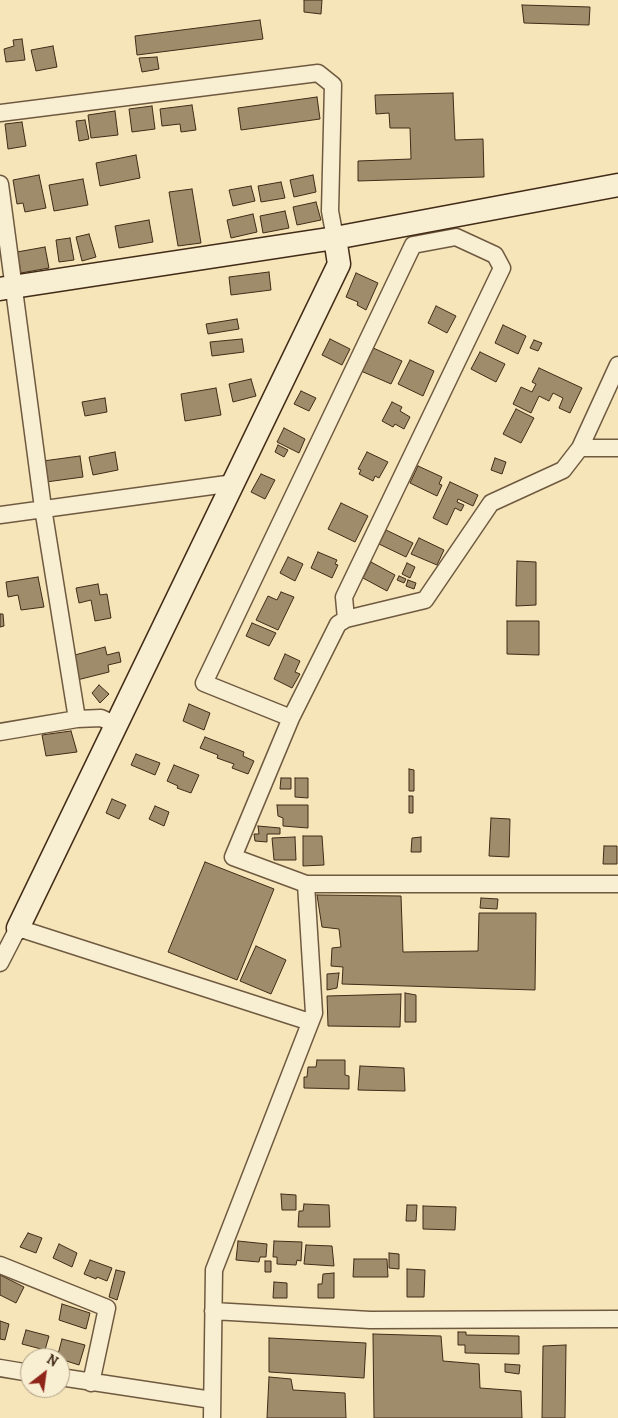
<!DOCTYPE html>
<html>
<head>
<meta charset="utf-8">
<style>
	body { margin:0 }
	#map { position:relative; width:618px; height:1418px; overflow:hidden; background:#f5e5b9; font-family:Alegreya,serif }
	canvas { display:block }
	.north { position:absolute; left:20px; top:1348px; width:50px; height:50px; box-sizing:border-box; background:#f8eed2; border:1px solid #afa087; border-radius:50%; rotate:30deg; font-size:14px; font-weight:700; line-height:20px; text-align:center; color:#422b17 }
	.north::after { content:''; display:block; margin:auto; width:18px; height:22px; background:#8f2418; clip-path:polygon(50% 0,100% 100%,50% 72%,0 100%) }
</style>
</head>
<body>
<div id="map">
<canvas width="618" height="1418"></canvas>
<div class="north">N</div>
</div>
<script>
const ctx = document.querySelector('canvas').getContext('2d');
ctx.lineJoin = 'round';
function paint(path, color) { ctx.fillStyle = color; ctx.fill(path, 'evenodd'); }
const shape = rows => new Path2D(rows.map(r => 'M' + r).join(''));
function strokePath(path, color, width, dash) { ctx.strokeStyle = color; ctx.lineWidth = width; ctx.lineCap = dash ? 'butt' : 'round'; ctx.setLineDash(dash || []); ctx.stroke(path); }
const building = shape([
	[304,0,322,0,321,14,304,12,304,0],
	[522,5,590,7,589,25,524,23,522,5],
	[260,20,263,39,137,55,135,36,260,20],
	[22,39,25,60,6,62,4,49,14,46,13,40,22,39],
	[53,46,57,67,36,71,31,50,53,46],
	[157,57,159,69,142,72,139,58,157,57],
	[453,93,455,140,483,139,484,177,358,181,358,161,411,159,410,128,390,128,389,113,376,114,375,95,453,93],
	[317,97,320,119,241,130,238,108,317,97],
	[192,105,196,130,181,132,180,124,162,126,160,109,192,105],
	[152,106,155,129,132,132,129,109,152,106],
	[115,111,118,135,91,138,88,115,115,111],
	[85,120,89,139,79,141,76,121,85,120],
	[22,122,26,146,8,149,5,124,22,122],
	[136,155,140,178,100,186,96,163,136,155],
	[39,175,46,208,25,212,23,203,17,204,13,180,39,175],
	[313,175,316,192,294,197,290,180,313,175],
	[83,179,88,205,54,211,49,185,83,179],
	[281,182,285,198,261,202,258,186,281,182],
	[251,186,255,201,233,206,229,190,251,186],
	[192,189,201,243,178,246,169,192,192,189],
	[316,202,321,220,297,225,293,207,316,202],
	[285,211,289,228,263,233,260,216,285,211],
	[253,214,257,232,231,238,227,220,253,214],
	[149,220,153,242,119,248,115,226,149,220],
	[89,234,96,257,82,261,76,237,89,234],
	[70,238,74,260,59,262,56,240,70,238],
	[45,247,49,268,21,273,17,252,45,247],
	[269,272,271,290,231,295,229,277,269,272],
	[356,273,378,283,366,310,357,305,358,302,346,297,356,273],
	[436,306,456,316,447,333,428,323,436,306],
	[237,319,239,329,208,334,206,324,237,319],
	[503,325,526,336,518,354,495,343,503,325],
	[242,339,244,352,212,356,210,342,242,339],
	[330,339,350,349,342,365,322,355,330,339],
	[534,340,542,343,538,351,530,348,534,340],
	[371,347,402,361,391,384,361,371,371,347],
	[480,352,505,364,496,382,471,369,480,352],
	[410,360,434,371,423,396,398,384,410,360],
	[539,368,582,388,570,413,559,408,563,398,553,393,549,401,539,396,531,413,513,404,521,387,532,392,536,384,532,382,539,368],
	[251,379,256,396,233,402,229,384,251,379],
	[216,388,221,415,185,421,181,394,216,388],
	[301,391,316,398,309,411,294,404,301,391],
	[105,398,107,412,85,416,82,402,105,398],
	[392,402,402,407,400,411,410,417,404,429,395,424,393,427,382,421,392,402],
	[516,409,534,418,521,443,503,434,516,409],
	[284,428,305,439,299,453,277,442,284,428],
	[278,445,288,450,284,457,275,452,278,445],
	[115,452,118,470,93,475,89,457,115,452],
	[367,452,388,462,379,478,375,476,373,481,359,474,361,470,358,469,367,452],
	[80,456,83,477,46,482,43,461,80,456],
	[495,458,506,462,502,474,491,470,495,458],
	[418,466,442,477,439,484,442,485,437,496,410,483,418,466],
	[261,474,275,480,265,499,251,492,261,474],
	[450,482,478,495,473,506,458,499,457,502,464,505,461,511,455,508,447,525,433,518,450,482],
	[341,503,368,516,355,542,328,529,341,503],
	[386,530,413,543,406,557,379,544,386,530],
	[419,538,444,550,437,565,411,554,419,538],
	[318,552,337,560,335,564,338,565,332,578,311,568,318,552],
	[288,557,303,564,295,581,280,573,288,557],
	[517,561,536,562,536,605,516,606,517,561],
	[371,562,395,575,387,591,363,578,371,562],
	[407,563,415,567,410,578,402,574,407,563],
	[399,576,406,579,404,583,397,580,399,576],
	[38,577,44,607,21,610,18,595,8,597,6,582,38,577],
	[408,580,416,583,414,589,406,586,408,580],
	[98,584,100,595,107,594,111,618,95,621,91,600,79,603,76,588,98,584],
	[281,592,294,597,278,630,256,620,268,596,277,600,281,592],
	[0,614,3,614,4,626,0,627,0,614],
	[507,621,539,621,539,655,507,654,507,621],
	[252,623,276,633,269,646,246,636,252,623],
	[105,647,107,655,119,652,121,662,108,665,109,672,77,680,71,656,105,647],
	[285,654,300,661,295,672,300,674,292,688,274,679,285,654],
	[99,685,109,694,100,703,92,693,99,685],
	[189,704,210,713,204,730,183,721,189,704],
	[71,731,77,752,46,756,42,735,71,731],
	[205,737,244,752,243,756,254,761,248,774,232,768,234,764,217,758,218,755,200,748,205,737],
	[136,754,160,763,155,775,131,765,136,754],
	[174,765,199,775,191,793,177,788,178,786,167,781,174,765],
	[409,769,414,770,414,791,409,791,409,769],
	[281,778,291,778,291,789,280,789,281,778],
	[295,778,308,778,308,798,295,797,295,778],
	[409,796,413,796,413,813,409,813,409,796],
	[112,799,126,805,119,819,106,813,112,799],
	[277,805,308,805,308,828,283,826,283,818,278,816,277,805],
	[155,806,169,812,164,826,149,819,155,806],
	[491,818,510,819,509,857,489,856,491,818],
	[258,826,280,828,280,834,267,834,267,842,255,841,254,834,259,834,258,826],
	[303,836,322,836,324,865,303,866,303,836],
	[295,837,296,860,274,860,272,838,295,837],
	[421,837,421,852,411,852,412,838,421,837],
	[604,846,617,846,617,864,603,864,604,846],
	[205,862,274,889,237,980,168,952,205,862],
	[317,895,401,896,403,952,478,951,479,913,536,913,535,990,342,984,343,967,331,966,332,948,341,947,339,929,322,927,317,895],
	[481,898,498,899,497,909,480,908,481,898],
	[256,946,286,960,271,994,240,981,256,946],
	[339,973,337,988,327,990,327,974,339,973],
	[405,993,416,995,416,1022,405,1022,405,993],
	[401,994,400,1027,328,1026,327,996,401,994],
	[317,1060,345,1060,345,1075,349,1076,349,1089,304,1088,304,1077,307,1077,308,1067,316,1067,317,1060],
	[360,1066,404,1068,405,1091,358,1090,360,1066],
	[281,1194,296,1195,296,1210,282,1210,281,1194],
	[304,1204,329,1205,330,1227,298,1227,299,1211,303,1211,304,1204],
	[407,1205,417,1205,416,1221,406,1221,407,1205],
	[423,1206,456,1207,455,1230,423,1229,423,1206],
	[28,1233,42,1238,36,1253,20,1247,28,1233],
	[238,1241,267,1244,266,1257,260,1257,259,1262,236,1260,238,1241],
	[274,1241,302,1242,301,1261,297,1260,296,1265,277,1264,277,1257,273,1257,274,1241],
	[59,1244,77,1253,72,1267,53,1258,59,1244],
	[306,1245,332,1246,334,1266,304,1264,306,1245],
	[389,1253,399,1254,399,1269,389,1268,389,1253],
	[354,1259,387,1259,388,1277,353,1277,354,1259],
	[90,1260,112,1268,107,1281,97,1277,96,1279,84,1274,90,1260],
	[265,1261,271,1261,271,1272,265,1272,265,1261],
	[407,1269,425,1270,424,1297,407,1297,407,1269],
	[116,1270,125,1272,117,1300,109,1297,116,1270],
	[334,1273,334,1298,318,1298,318,1284,322,1284,323,1274,334,1273],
	[0,1275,24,1287,16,1303,0,1295,0,1275],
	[274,1282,287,1283,287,1298,273,1298,274,1282],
	[62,1304,90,1313,86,1329,59,1320,62,1304],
	[0,1321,9,1324,5,1340,0,1339,0,1321],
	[26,1330,49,1336,45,1350,22,1344,26,1330],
	[458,1332,466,1332,466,1335,519,1336,519,1354,465,1353,465,1345,458,1345,458,1332],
	[373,1334,441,1336,443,1361,479,1364,480,1388,521,1391,522,1418,374,1418,373,1334],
	[269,1338,366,1343,364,1378,269,1372,269,1338],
	[62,1339,85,1345,79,1365,57,1358,62,1339],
	[566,1345,565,1418,542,1418,543,1346,566,1345],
	[505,1364,520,1365,519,1374,505,1372,505,1364],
	[269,1377,291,1379,293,1390,345,1393,346,1418,267,1418,269,1377]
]);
paint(building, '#9f8c6b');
strokePath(building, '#422b17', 1);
const street = shape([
	[0,113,318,73,333,85,330,211,335,238],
	[0,184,43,508,77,719],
	[580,448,618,448],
	[0,515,234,483],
	[291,718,204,683,413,245,456,237,495,255,502,268,344,597,346,619],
	[0,732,77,719,101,718,117,725],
	[306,884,618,884],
	[0,963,18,928,310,1022],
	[0,1265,107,1308,91,1383],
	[213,1311,370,1320,618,1319],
	[0,1368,30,1373],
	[60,1377,212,1400],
	[212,1418,214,1270,314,1013,306,884,233,857,291,718,338,624,346,619,425,600,491,503,563,470,580,448,618,365]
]);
const secondary = shape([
	[0,289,335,238,618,185],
	[18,928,339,264,335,238]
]);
strokePath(street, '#6f5a40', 19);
strokePath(secondary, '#422b17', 25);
strokePath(street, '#f8eed2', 16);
strokePath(secondary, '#f8eed2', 22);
</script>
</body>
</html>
